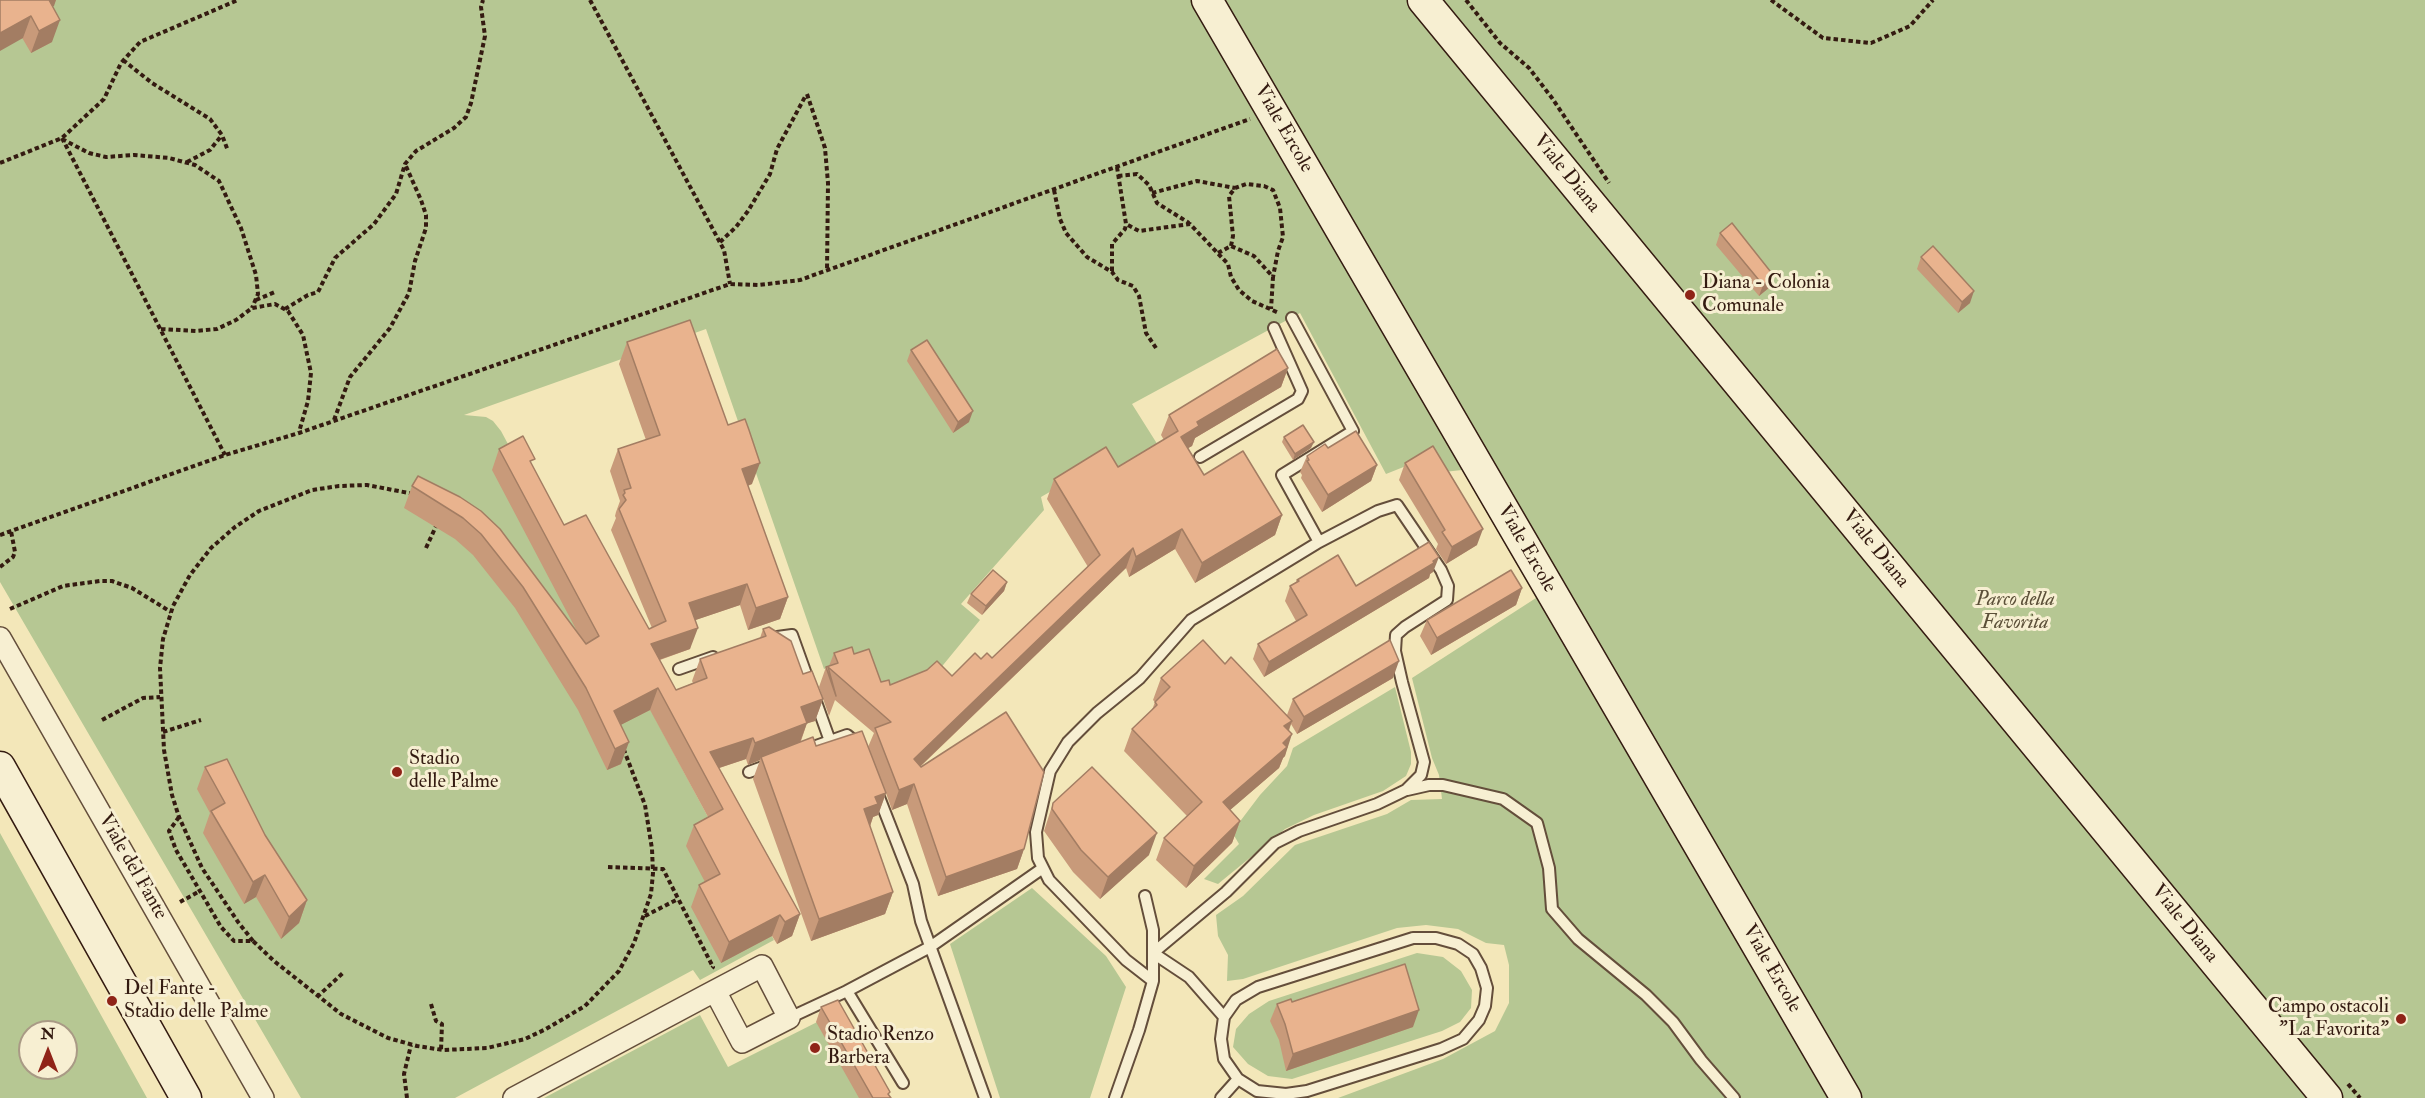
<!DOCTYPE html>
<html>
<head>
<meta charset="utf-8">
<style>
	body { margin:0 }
	#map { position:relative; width:2425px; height:1098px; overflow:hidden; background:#f3e7b9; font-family:"IM FELL Double Pica",serif }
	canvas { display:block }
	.north { position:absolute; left:18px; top:1020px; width:60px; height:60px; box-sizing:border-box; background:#f7efd2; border:2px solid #a99a85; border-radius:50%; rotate:0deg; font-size:16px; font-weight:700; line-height:24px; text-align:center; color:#341b11 }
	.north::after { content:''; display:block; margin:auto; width:21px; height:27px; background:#8f2418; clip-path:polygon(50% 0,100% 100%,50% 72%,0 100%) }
</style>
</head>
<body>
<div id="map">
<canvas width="2425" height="1098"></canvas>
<div class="north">N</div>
</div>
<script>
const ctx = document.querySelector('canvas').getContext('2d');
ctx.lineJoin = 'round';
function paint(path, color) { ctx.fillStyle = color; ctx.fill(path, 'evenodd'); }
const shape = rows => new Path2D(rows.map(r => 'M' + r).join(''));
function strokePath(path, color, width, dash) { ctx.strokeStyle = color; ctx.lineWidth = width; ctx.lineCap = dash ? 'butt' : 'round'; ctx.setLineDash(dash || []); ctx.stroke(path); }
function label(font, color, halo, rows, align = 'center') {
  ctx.font = font + ' "IM FELL Double Pica",serif'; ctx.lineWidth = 6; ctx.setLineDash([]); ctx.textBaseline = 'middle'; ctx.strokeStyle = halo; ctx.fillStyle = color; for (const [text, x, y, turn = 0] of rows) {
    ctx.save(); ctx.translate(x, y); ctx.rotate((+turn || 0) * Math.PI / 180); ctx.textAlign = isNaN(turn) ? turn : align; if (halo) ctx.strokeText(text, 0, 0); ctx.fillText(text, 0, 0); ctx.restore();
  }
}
paint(shape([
	[0,0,2425,0,2425,1098,1338,1098,1443,1059,1495,1031,1509,1003,1509,965,1504,945,1486,943,1458,929,1426,925,1397,928,1243,979,1227,981,1228,955,1218,936,1216,915,1243,896,1295,845,1387,814,1411,800,1442,799,1439,775,1432,758,1412,678,1536,598,1462,470,1444,472,1411,464,1386,474,1300,313,1132,404,1161,450,1119,475,1105,460,1041,497,1044,510,961,604,980,620,930,681,876,702,846,661,824,669,706,329,464,415,486,417,493,421,501,431,774,940,700,980,693,970,455,1098,301,1098,0,582],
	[1395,687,1411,752,1411,764,1406,776,1383,791,1314,815,1285,829,1218,884,1204,879,1239,844,1232,832,1260,795,1287,766,1293,748],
	[0,833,147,1098,0,1098],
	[30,1032,66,1032,66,1068,30,1068],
	[1032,888,1106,956,1126,987,1090,1098,1000,1098,950,944],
	[1417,953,1443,957,1461,971,1472,990,1471,1008,1460,1022,1442,1031,1292,1079,1268,1076,1248,1064,1233,1047,1236,1029,1249,1014,1269,1001],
	[843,1009,891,1098,544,1098,700,1015,728,1067]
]), '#b6c793');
const lane = shape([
	[1200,457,1298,399,1302,391,1274,328],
	[770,638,792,635,830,741],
	[679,669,713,657],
	[816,746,847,735,858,744],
	[749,772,768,765],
	[1407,790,1429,785,1443,785,1503,799,1537,823,1549,868,1552,909,1578,939,1646,995,1673,1022,1701,1060,1734,1098],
	[877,792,913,884,921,921,985,1098],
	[1413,938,1436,938,1458,944,1473,954,1481,968,1487,988,1485,1006,1479,1020,1463,1039,1441,1049,1307,1091,1286,1094,1257,1091,1238,1079,1224,1059,1221,1039,1224,1017,1236,1000,1258,987,1413,938],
	[1153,981,1126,960,1049,880,1038,858,1036,832,1050,771,1068,742,1097,713,1140,678,1191,620,1319,542,1282,475,1353,431,1292,318],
	[847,991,930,947,1043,868],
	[1224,1017,1189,977,1153,953,1226,892,1275,843,1299,831,1377,804,1406,790,1421,775,1424,762,1402,682,1395,651,1396,635,1405,627,1447,600,1448,586,1441,570,1397,505,1378,511,1319,542],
	[789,1018,847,991,903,1083],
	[1115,1098,1139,1030,1153,981,1153,930,1145,896],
	[1221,1098,1238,1079]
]);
const street = shape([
	[0,638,263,1098],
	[514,1098,707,995,762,966,789,1018,742,1042,715,991]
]);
const secondary = shape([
	[1207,0,1846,1098],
	[1423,0,2327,1098],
	[0,767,186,1098]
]);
strokePath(lane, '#644e3b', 14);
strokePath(street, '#644e3b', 24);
strokePath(secondary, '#341b11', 33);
strokePath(shape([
	[590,0,724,250,730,284],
	[1466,0,1500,43,1529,68,1552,98,1609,183],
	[1771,0,1823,38,1871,43,1910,26,1933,0],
	[123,60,152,83,210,119,222,135,228,151],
	[807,94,825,148,828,183,827,271],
	[62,138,225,455],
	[62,139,89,153,106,157,134,155,169,158,195,165,219,181,241,228,256,275,258,294,252,308],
	[187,162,210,150,222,135],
	[0,163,62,138,104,99,121,63,140,42,238,0],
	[1117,167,1126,224,1139,231,1190,224,1228,264,1231,277,1239,290,1252,301,1279,313],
	[1118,176,1137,174,1149,185,1157,203,1189,223],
	[1054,190,1060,219,1066,233,1087,257,1112,272,1118,280,1133,286,1139,296,1146,333,1156,348],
	[1152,193,1197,181,1235,188],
	[720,242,736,227,748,211,770,174,777,149,806,95],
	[1231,246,1233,236,1229,196,1235,188,1246,184,1264,186,1273,190,1280,208,1283,237,1278,251,1273,277],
	[1218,253,1231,246,1254,256,1273,277,1271,309],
	[1112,271,1112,244,1125,229,1126,224],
	[256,300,275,292],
	[285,309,308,295,318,292,335,258,374,224,396,194,405,164,416,151,454,128,466,117,471,103,485,36,481,7,483,0],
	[161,329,196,331,217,329,236,320,252,308,275,304,288,311,303,335,311,373,308,401,299,432],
	[334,420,350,377,390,328,409,293,415,261,426,228,426,215,421,200,405,164],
	[0,535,225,455,299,433,730,284,759,285,800,280,1250,119],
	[426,548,437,524],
	[0,567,13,557,15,552,11,531],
	[10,609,63,586,100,581,112,581,132,588,171,612],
	[102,720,143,698,160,697],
	[163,732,201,720],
	[179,817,169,831,176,850,221,927,234,941,253,941,274,961,341,1014,388,1038,417,1046,443,1050,487,1048,525,1039,546,1029,585,1006,619,971,634,943,651,894,653,873,652,849,645,805,624,750],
	[608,867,663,869,713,967,712,968],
	[180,902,200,891],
	[645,916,678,899],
	[253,941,238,922,202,868,179,817,172,795,164,750,160,668,163,639,173,606,190,575,211,548,235,527,259,511,312,490,339,486,367,485,414,494],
	[317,997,344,972],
	[431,1004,436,1021,442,1024,441,1050],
	[2348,1084,2360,1098],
	[407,1098,404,1074,411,1045]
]), '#341b11', 4, [4.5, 3]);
strokePath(lane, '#f7efd2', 10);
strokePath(street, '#f7efd2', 21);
strokePath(secondary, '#f7efd2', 30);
paint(shape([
	[0,0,56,0,52,7,52,42,31,53],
	[1720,233,1770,287,1759,296,1716,245],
	[1921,257,1970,303,1958,313,1917,269],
	[627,342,728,425,752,484,748,486,788,597,780,619,748,630,740,605,695,620,690,649,660,660,676,690,693,683,692,681,700,659,760,638,763,629,803,674,823,699,815,721,807,723,801,741,816,746,868,747,874,733,835,700,829,716,819,687,826,667,829,666,834,653,854,654,881,682,890,685,952,676,981,659,992,658,1088,567,1047,499,1054,479,1118,467,1164,440,1161,435,1169,415,1288,368,1281,387,1195,438,1192,446,1188,448,1204,475,1282,515,1275,535,1195,583,1175,549,1129,577,1126,568,920,767,1024,849,1017,869,938,896,907,804,892,810,886,793,878,815,873,817,870,826,893,892,885,914,811,941,753,779,760,760,748,765,746,759,719,768,800,914,792,936,777,944,772,936,721,963,691,907,699,885,705,882,686,846,694,825,708,817,650,710,620,725,621,764,607,770,578,710,515,608,473,555,455,539,404,508,412,486,460,497,579,635,492,470,499,449,532,466,564,525,649,629,652,628,611,530,616,518,615,516,616,512,620,501,610,471,618,449,646,440,619,364],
	[911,350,969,422,953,433,907,361],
	[1284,437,1311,448,1293,460,1282,442],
	[1328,448,1377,465,1371,481,1322,512,1301,478,1302,475,1300,472,1307,456],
	[1405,463,1477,545,1446,564,1436,549,1438,544,1399,480],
	[1433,572,1430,574,1429,578,1264,677,1253,659,1258,644,1296,621,1285,601,1290,586,1296,582,1297,580,1356,586],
	[1007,582,1004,591,982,615,967,603,971,594],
	[1522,588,1516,605,1431,655,1420,636,1427,620],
	[1225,664,1287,715,1293,699,1393,678,1297,734,1291,724,1289,731,1285,756,1283,758,1279,768,1230,810,1240,821,1232,843,1186,888,1156,860,1164,838,1187,816,1124,751,1132,729,1152,710,1155,702,1153,700,1161,678],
	[205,767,265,835,307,900,299,923,281,939,256,897,244,904,203,833,210,813,197,789],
	[1053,803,1149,855,1100,899,1073,872,1044,831],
	[1292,1002,1413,1027,1286,1071,1279,1040,1270,1021,1277,1004],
	[821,1007,889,1095,891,1098,859,1098,816,1022]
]), '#c89a7a');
paint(shape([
	[42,0,56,0,54,6,37,15],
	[31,16,23,38,0,51,0,33],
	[60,20,52,42,31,53,39,31],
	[1774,276,1770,287,1759,296,1763,285],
	[1974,291,1970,303,1958,313,1962,302],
	[1288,368,1281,387,1195,438,1192,446,1174,456,1181,437,1197,422],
	[973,411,969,422,953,433,958,422],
	[1314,442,1311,448,1293,460,1295,454],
	[760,463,752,484,734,490,742,469],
	[1377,465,1371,481,1322,512,1328,495],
	[1282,515,1275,535,1195,583,1202,563],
	[1182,529,1175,549,1129,577,1136,557],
	[1483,529,1477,545,1446,564,1452,547],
	[1133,548,1126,568,907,779,914,759],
	[1439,557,1433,572,1430,574,1429,578,1264,677,1269,662],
	[1007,582,1004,591,982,615,986,606],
	[747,584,740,605,681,625,689,603],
	[1522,588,1516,605,1431,655,1437,638],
	[788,597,780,619,748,630,756,608],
	[698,628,690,649,644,665,651,644],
	[1399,661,1393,678,1297,734,1304,717],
	[658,688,650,710,607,732,614,711],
	[823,699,815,721,793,728,801,707],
	[1292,721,1284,742,1292,734,1285,756,1283,758,1279,768,1215,823,1223,802,1284,726],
	[807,723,799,745,761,757,760,760,748,765,755,743],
	[753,738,746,759,704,773,710,752],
	[629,742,621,764,607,770,615,749],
	[914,784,907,804,892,810,899,790],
	[886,793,878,815,873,817,870,826,864,809,875,797],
	[1240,821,1232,843,1186,888,1194,866],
	[1157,833,1149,855,1100,899,1108,877],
	[1024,849,1017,869,938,896,946,877],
	[265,875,256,897,244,904,253,882],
	[893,892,885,914,811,941,819,919],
	[307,900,299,923,281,939,289,917],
	[800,914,792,936,777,944,785,922],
	[780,915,772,936,721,963,729,942],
	[1419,1010,1413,1027,1286,1071,1293,1054]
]), '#a37d63');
const building = shape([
	[0,0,49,0,60,20,39,31,31,16,0,33,0,0],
	[1732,223,1774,276,1763,285,1720,233,1732,223],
	[1933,246,1974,291,1962,302,1921,257,1933,246],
	[690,320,728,425,745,419,749,430,760,463,742,469,788,597,756,608,747,584,689,603,698,628,651,644,676,690,707,678,700,659,766,636,763,629,769,627,791,641,803,674,812,671,823,699,801,707,807,723,755,743,753,738,710,752,800,914,785,922,780,915,729,942,699,885,720,874,694,825,723,809,658,688,614,711,629,742,615,749,586,688,523,587,481,534,463,518,412,486,418,476,460,497,481,511,500,529,586,644,599,636,499,449,523,436,535,459,530,461,564,525,586,515,649,629,666,621,619,509,626,500,623,495,625,493,624,490,631,488,618,449,660,435,627,342,690,320],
	[927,340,973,411,958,422,911,350,927,340],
	[1277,349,1288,368,1197,422,1199,426,1181,437,1204,475,1243,451,1282,515,1202,563,1182,529,1136,557,1133,548,914,759,921,767,1006,712,1044,772,1024,849,946,877,914,784,899,790,875,728,891,722,828,667,836,696,826,667,838,663,834,653,852,647,854,654,869,649,881,682,889,680,890,685,927,670,937,661,952,676,975,653,981,659,987,653,992,658,1100,555,1054,479,1106,447,1118,467,1178,431,1169,415,1277,349],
	[1303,425,1314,442,1295,454,1284,437,1303,425],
	[1356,431,1377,465,1328,495,1307,461,1309,460,1307,456,1325,444,1328,448,1356,431],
	[1433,446,1483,529,1452,547,1442,532,1445,530,1405,463,1433,446],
	[1429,542,1439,557,1433,561,1434,563,1269,662,1258,644,1307,615,1290,586,1299,581,1297,580,1338,555,1356,586,1429,542],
	[993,570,1007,582,986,606,971,594,993,570],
	[1511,570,1522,588,1437,638,1427,620,1511,570],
	[1203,640,1225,664,1231,657,1292,721,1284,726,1292,734,1283,743,1287,747,1223,802,1240,821,1194,866,1164,838,1202,802,1132,729,1157,705,1155,702,1170,687,1161,678,1203,640],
	[1390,640,1399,661,1304,717,1293,699,1390,640],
	[862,731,886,793,875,797,878,804,864,809,893,892,819,919,761,757,813,737,816,746,862,731],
	[227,759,265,835,307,900,289,917,265,875,253,882,211,811,225,803,205,767,227,759],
	[1092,767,1157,833,1108,877,1081,850,1052,809,1053,803,1092,767],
	[1405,964,1419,1010,1293,1054,1285,1024,1277,1004,1291,999,1292,1002,1405,964],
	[838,1000,890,1092,888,1094,891,1098,873,1098,821,1007,838,1000]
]);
paint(building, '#e9b38e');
strokePath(building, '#a37d63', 1.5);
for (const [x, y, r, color] of [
	[1690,295,6,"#8f2418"],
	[397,772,6,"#8f2418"],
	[112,1001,6,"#8f2418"],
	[2401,1019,6,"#8f2418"],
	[815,1048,6,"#8f2418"]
]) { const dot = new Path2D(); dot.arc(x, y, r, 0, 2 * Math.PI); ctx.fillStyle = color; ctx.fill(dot); strokePath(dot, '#f7efd2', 2); }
label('20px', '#341b11', '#f7efd2', [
	["Viale Ercole",1283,129,60],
	["Viale Diana",1566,174,51],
	["Viale Ercole",1526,549,60],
	["Viale Diana",1875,549,51],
	["Viale del Fante",132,867,60],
	["Viale Diana",2184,924,51],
	["Viale Ercole",1771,969,60]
]);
label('20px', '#341b11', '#f7efd2', [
	["Diana - Colonia",1702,284],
	["Comunale",1702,307],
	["Stadio",409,760],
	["delle Palme",409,783],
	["Del Fante -",124,990],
	["Stadio delle Palme",124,1013],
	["Campo ostacoli",2389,1008,"right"],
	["\"La Favorita\"",2389,1031,"right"],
	["Stadio Renzo",827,1036],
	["Barbera",827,1059]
], 'left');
label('italic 20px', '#5b4f38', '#f7efd2', [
	["Parco della",2015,601],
	["Favorita",2015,624]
]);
</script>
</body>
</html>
